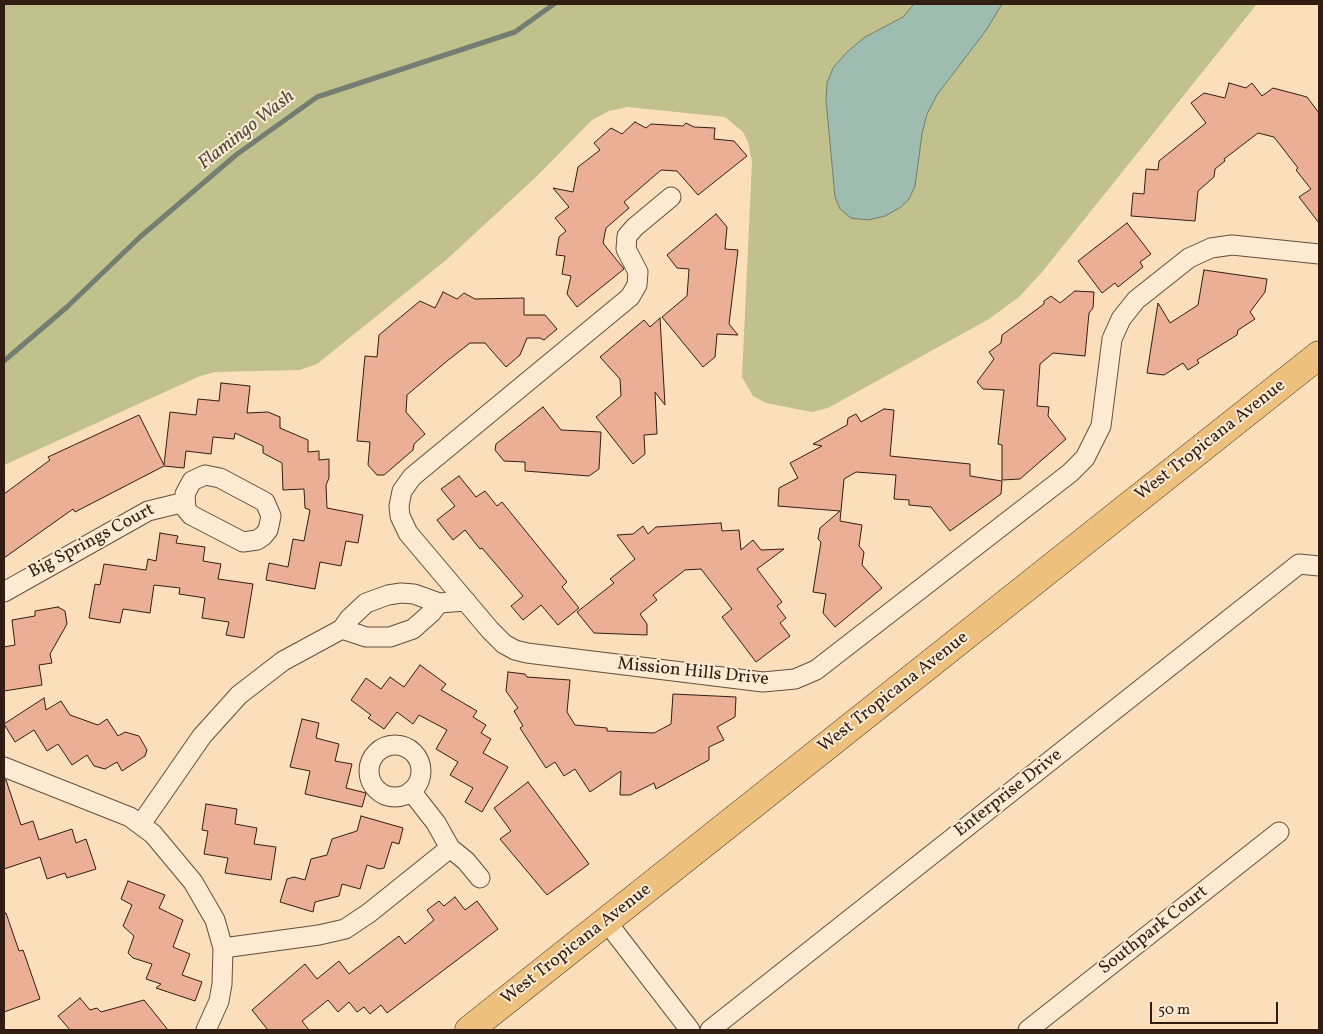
<!DOCTYPE html>
<html>
<head>
<meta charset="utf-8">
<style>
	body { margin:0 }
	#map { position:relative; width:1323px; height:1034px; overflow:hidden; background:#fadfba; font-family:Vollkorn,serif }
	canvas { display:block }
	.frame { position:absolute; inset:0; border:5px solid #321d13; pointer-events:none }
	.scale { position:absolute; left:1150px; top:1002px; width:128px; height:22px; box-sizing:border-box; border:2px solid #321d13; border-top:0; padding-left:6px; font-size:15px; line-height:18px; white-space:nowrap; color:#321d13; -webkit-text-stroke:4px #fcead2; paint-order:stroke }
</style>
</head>
<body>
<div id="map">
<canvas width="1323" height="1034"></canvas>
<div class="frame"></div>
<div class="scale">50 m</div>
</div>
<script>
const ctx = document.querySelector('canvas').getContext('2d');
ctx.lineJoin = 'round';
function paint(path, color) { ctx.fillStyle = color; ctx.fill(path, 'evenodd'); }
const shape = rows => new Path2D(rows.map(r => 'M' + r).join(''));
function strokePath(path, color, width, dash) { ctx.strokeStyle = color; ctx.lineWidth = width; ctx.lineCap = dash ? 'butt' : 'round'; ctx.setLineDash(dash || []); ctx.stroke(path); }
function label(font, color, halo, rows, align = 'center') {
  ctx.font = font + ' Vollkorn,serif'; ctx.lineWidth = 4; ctx.setLineDash([]); ctx.textBaseline = 'middle'; ctx.strokeStyle = halo; ctx.fillStyle = color; for (const [text, x, y, turn = 0] of rows) {
    ctx.save(); ctx.translate(x, y); ctx.rotate((+turn || 0) * Math.PI / 180); ctx.textAlign = isNaN(turn) ? turn : align; if (halo) ctx.strokeText(text, 0, 0); ctx.fillText(text, 0, 0); ctx.restore();
  }
}
paint(shape([
	[4,4,1257,4,1042,272,1019,297,989,319,828,408,812,412,766,403,753,396,742,377,752,162,748,142,743,132,725,117,628,107,609,111,592,120,536,177,445,261,317,364,300,370,215,372,200,376,4,465]
]), '#c1c18d');
const water = shape([
	[914,4,1002,4,987,29,937,95,927,114,922,134,915,186,909,199,901,207,885,216,868,220,851,218,840,209,835,197,826,100,827,83,833,68,847,52,865,37,903,17,914,4]
]);
paint(water, '#9ebdb0');
strokePath(water, '#737d71', 1);
strokePath(shape([
	[4,361,67,307,140,237,236,155,317,97,515,32,554,4]
]), '#737d71', 5);
const building = shape([
	[1229,83,1246,88,1252,83,1262,96,1273,88,1307,97,1319,113,1319,223,1299,197,1311,189,1296,170,1298,168,1274,137,1258,133,1224,159,1225,161,1215,169,1214,177,1198,191,1195,221,1131,216,1133,193,1144,194,1146,169,1158,170,1159,161,1206,123,1191,103,1204,93,1225,98,1229,83],
	[635,122,646,128,651,124,683,126,686,123,694,127,715,128,714,139,734,141,747,156,698,195,677,171,661,170,624,202,629,208,606,228,603,243,624,269,577,307,567,294,571,276,562,274,565,256,556,255,559,237,566,231,555,218,569,207,553,188,573,192,578,167,600,150,594,143,611,128,622,134,635,122],
	[716,214,727,227,725,249,738,250,729,324,738,335,717,334,715,357,703,367,662,317,687,296,689,269,677,268,667,255,716,214],
	[1127,223,1151,254,1140,262,1143,267,1118,287,1115,283,1102,293,1078,261,1127,223],
	[1204,270,1267,279,1265,292,1250,312,1255,319,1238,330,1237,335,1197,360,1199,363,1188,370,1183,363,1164,375,1147,373,1158,303,1170,323,1198,305,1204,270],
	[1075,291,1094,292,1093,308,1089,313,1085,356,1053,353,1040,364,1037,406,1049,407,1048,416,1066,439,1020,479,1002,480,1002,445,998,444,1004,390,983,389,977,382,994,359,989,352,1001,343,1002,335,1044,304,1044,301,1051,296,1060,303,1075,291],
	[443,292,457,299,464,293,475,299,524,298,524,315,545,315,557,329,544,340,540,338,527,338,520,355,506,367,485,343,470,343,447,361,407,395,406,412,425,434,414,444,413,450,384,475,377,475,368,465,370,442,357,441,365,356,377,357,379,335,420,301,435,308,443,292],
	[660,318,665,405,655,392,657,434,644,435,645,454,633,464,596,417,621,396,620,379,600,357,644,320,650,327,660,318],
	[221,383,250,386,247,413,268,412,280,417,280,428,308,440,308,452,319,451,319,460,329,459,329,478,326,485,327,508,363,515,358,543,346,541,341,566,320,562,315,589,266,580,269,563,288,567,293,539,304,541,310,510,305,508,304,489,283,490,282,463,263,453,263,446,235,433,234,439,213,437,211,454,186,451,184,468,164,466,75,512,73,509,4,558,4,494,50,460,48,457,139,415,164,465,170,412,196,415,198,399,219,401,221,383],
	[543,407,561,430,601,432,599,469,589,476,525,471,525,462,504,461,495,450,496,444,543,407],
	[884,409,894,410,890,456,970,464,970,476,1002,481,1001,494,950,531,931,507,909,505,909,500,894,499,896,475,856,472,844,479,840,521,862,525,859,546,864,552,862,565,882,588,835,627,823,613,826,594,813,592,821,542,818,539,820,528,840,511,778,506,779,488,798,478,790,463,822,446,813,444,847,425,848,418,856,414,861,422,884,409],
	[459,476,476,497,485,491,497,506,502,502,567,582,562,587,579,608,558,625,541,605,523,620,511,606,523,596,482,548,480,549,465,530,453,540,437,520,455,506,441,489,459,476],
	[721,523,722,531,739,530,741,550,753,540,761,550,784,549,757,569,782,602,777,606,786,618,780,623,790,636,756,662,722,617,732,609,701,569,685,570,653,595,657,600,640,614,647,624,647,635,594,633,577,612,614,583,610,579,635,559,617,535,633,534,643,526,648,534,656,527,721,523],
	[160,533,178,536,176,543,205,547,203,561,221,564,218,579,253,584,244,638,226,635,229,622,202,618,205,598,179,594,180,588,154,585,150,613,123,609,120,623,89,618,95,584,100,585,104,564,146,570,148,559,156,561,160,533],
	[58,607,65,611,67,624,50,654,52,663,39,665,42,685,4,691,4,647,15,645,12,620,35,616,35,611,58,607],
	[420,665,446,684,441,690,477,711,473,717,486,725,481,733,491,739,483,753,508,767,482,812,465,802,473,788,450,775,458,762,436,749,447,730,419,715,413,724,397,712,384,729,368,718,371,715,351,700,366,678,381,689,390,677,404,687,420,665],
	[508,672,525,674,527,677,570,680,567,712,575,725,607,728,607,731,654,733,671,724,673,694,736,697,735,717,717,727,724,740,709,747,709,760,656,789,654,783,630,795,620,795,621,771,590,792,575,769,564,776,555,762,546,768,520,728,523,726,514,711,518,708,506,691,508,672],
	[44,698,46,710,61,701,70,715,98,725,107,719,118,736,125,732,139,736,147,750,145,756,122,771,117,762,105,769,94,766,87,755,72,765,58,744,47,751,34,730,15,742,4,724,44,698],
	[302,719,319,723,316,738,339,744,335,761,352,764,346,788,366,793,362,807,305,794,310,771,290,767,302,719],
	[6,780,21,825,33,821,39,840,72,829,76,843,86,839,96,869,67,878,65,873,47,879,40,857,4,869,4,781,6,780],
	[528,782,589,864,547,895,500,839,511,831,494,808,528,782],
	[206,804,237,809,235,824,257,828,254,844,276,847,271,880,225,873,228,858,204,854,208,831,202,830,206,804],
	[361,816,403,828,399,844,392,842,384,868,379,869,367,865,360,889,342,884,339,896,315,902,313,912,280,902,287,879,294,877,305,880,311,859,327,855,332,839,357,831,361,816],
	[128,881,165,895,159,908,183,920,173,947,190,954,182,975,202,982,195,1001,156,988,161,984,146,979,152,964,133,958,128,953,134,936,123,926,132,905,121,899,128,881],
	[455,897,465,910,477,901,498,929,387,1013,381,1005,370,1014,364,1007,357,1012,349,1002,338,1012,328,1000,302,1021,309,1030,268,1030,252,1010,305,964,317,979,339,961,349,974,399,936,405,944,434,920,427,910,439,901,444,906,455,897],
	[4,913,6,913,19,951,23,950,40,999,4,1012,4,913],
	[80,998,90,1010,97,1008,101,1012,144,1000,168,1030,70,1030,58,1016,80,998]
]);
paint(building, '#ebaf95');
strokePath(building, '#321d13', 1);
const street = shape([
	[671,197,635,227,627,236,626,249,638,272,637,285,630,297,412,477,402,491,399,506,400,516,408,533,490,630,504,644,515,650,527,653,763,682,795,679,816,670,1070,473,1085,458,1101,426,1112,339,1121,319,1136,300,1189,258,1211,248,1232,245,1319,254],
	[205,475,220,478,265,502,271,516,268,530,263,536,257,540,243,542,191,515,186,509,185,494,192,481,205,475],
	[4,592,148,511,185,502],
	[342,629,366,637,390,637,413,629,431,613,439,603],
	'369 771a26 26 0 1 1 52 0a26 26 0 1 1-52 0Z',
	[4,767,130,817,153,834,193,882,215,920,223,948,222,984,219,1001,206,1030],
	[411,791,436,823,450,848,466,861,480,878],
	[141,824,202,736,239,695,283,661,342,629,349,619,366,603,388,595,401,593,414,594,439,603,466,601],
	[606,921,690,1030],
	[223,948,319,935,345,929,369,913,450,848],
	[710,1030,1299,564,1319,566],
	[1028,1030,1279,832]
]);
const primary = shape([
	[469,1030,1319,355]
]);
strokePath(street, '#644e3d', 21);
strokePath(primary, '#321d13', 29);
strokePath(street, '#fcead2', 19);
strokePath(primary, '#edc07d', 28);
label('18px', '#321d13', '#fcead2', [
	["West Tropicana Avenue",1211,441,-38],
	["Big Springs Court",92,542,-28],
	["Mission Hills Drive",693,673,6],
	["West Tropicana Avenue",894,693,-38],
	["Enterprise Drive",1009,794,-38],
	["Southpark Court",1154,931,-38],
	["West Tropicana Avenue",577,945,-38]
]);
label('italic 19px', '#524d42', '#fcead2', [
	["Flamingo Wash",247,131,-38]
]);
</script>
</body>
</html>
